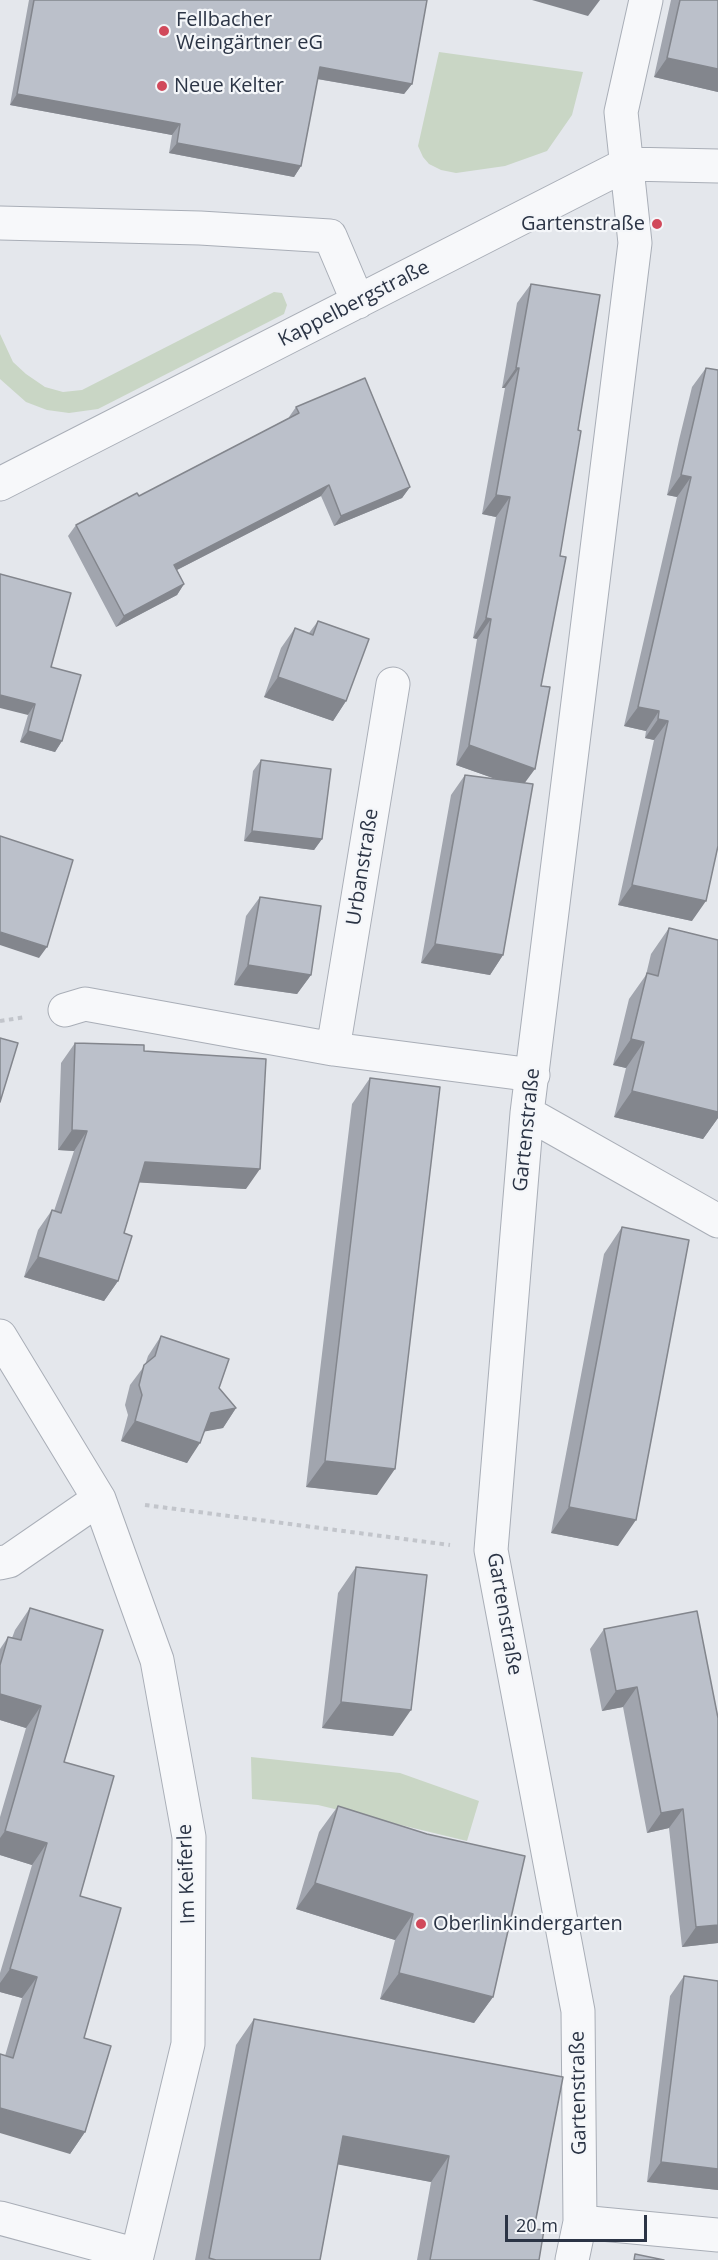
<!DOCTYPE html>
<html>
<head>
<meta charset="utf-8">
<style>
	body { margin:0 }
	#map { position:relative; width:718px; height:2260px; overflow:hidden; background:#e4e7ec; font-family:"Open Sans",sans-serif }
	canvas { display:block }
	.scale { position:absolute; left:505px; top:2215px; width:142px; height:27px; box-sizing:border-box; border:3px solid #2b3445; border-top:0; padding-left:8px; font-size:18px; line-height:21px; white-space:nowrap; color:#2b3445; -webkit-text-stroke:4px #f4f6f9; paint-order:stroke }
</style>
</head>
<body>
<div id="map">
<canvas width="718" height="2260"></canvas>
<div class="scale">20 m</div>
</div>
<script>
const ctx = document.querySelector('canvas').getContext('2d');
ctx.lineJoin = 'round';
function paint(path, color) { ctx.fillStyle = color; ctx.fill(path, 'evenodd'); }
const shape = rows => new Path2D(rows.map(r => 'M' + r).join(''));
function strokePath(path, color, width, dash) { ctx.strokeStyle = color; ctx.lineWidth = width; ctx.lineCap = dash ? 'butt' : 'round'; ctx.setLineDash(dash || []); ctx.stroke(path); }
function label(font, color, halo, rows, align = 'center') {
  ctx.font = font + ' "Open Sans",sans-serif'; ctx.lineWidth = 4.5; ctx.setLineDash([]); ctx.textBaseline = 'middle'; ctx.strokeStyle = halo; ctx.fillStyle = color; for (const [text, x, y, turn = 0] of rows) {
    ctx.save(); ctx.translate(x, y); ctx.rotate((+turn || 0) * Math.PI / 180); ctx.textAlign = isNaN(turn) ? turn : align; if (halo) ctx.strokeText(text, 0, 0); ctx.fillText(text, 0, 0); ctx.restore();
  }
}
paint(shape([
	[439,52,583,72,572,115,547,151,505,166,456,173,441,170,429,164,423,157,418,146],
	[274,292,282,293,287,305,284,314,98,409,69,413,47,410,26,402,0,379,0,334,13,362,26,374,45,387,63,392,82,390],
	[251,1757,400,1773,479,1801,467,1841,318,1805,252,1799]
]), '#c9d6c5');
const minor = shape([
	[0,223,200,228,330,236,358,302],
	[0,484,627,164,718,166],
	[65,1010,85,1004,333,1049,533,1075],
	[333,1049,393,684],
	[527,1113,718,1221],
	[0,1336,99,1499,157,1660,189,1837,188,2044,136,2260],
	[0,1563,9,1561,99,1499],
	[0,2218,137,2255],
	[580,2222,718,2235],
	[572,2260,580,2222,578,2011,491,1550,527,1113,635,243,621,112,646,0]
]);
strokePath(minor, '#a9aeb7', 35);
strokePath(shape([
	[0,1021,26,1017],
	[145,1505,450,1545]
]), '#c2c5cb', 4, [4.5, 4.5]);
strokePath(minor, '#f7f8fa', 33);
paint(shape([
	[29,0,427,0,412,84,404,94,317,79,301,166,294,177,169,153,172,135,10,105],
	[671,0,718,0,718,92,654,77],
	[531,284,578,430,560,556,525,783,503,955,490,975,421,963,451,795,465,775,496,779,456,765,477,639,473,638,496,517,482,514,505,388,502,388,517,303],
	[706,368,692,921,618,905,654,740,645,738,646,731,624,726,677,497,667,495,679,440,692,387],
	[296,407,410,487,402,498,334,526,321,496,177,570,184,584,177,595,116,627,68,536,76,525,139,496,289,418,289,417],
	[318,621,346,701,333,721,264,697,281,648,295,628,309,633],
	[51,667,62,741,55,752,20,742,28,715],
	[261,760,322,839,314,850,244,841,253,771],
	[260,897,311,975,297,994,234,985,246,916],
	[669,928,718,940,718,1118,703,1139,614,1117,626,1068,613,1065,629,999,646,975,651,954],
	[75,1043,144,1051,246,1189,139,1182,124,1233,118,1281,104,1301,24,1277,38,1230,52,1210,54,1211,74,1151,58,1150,61,1063],
	[370,1078,377,1495,306,1487,352,1104],
	[622,1227,618,1546,551,1533,604,1254],
	[161,1336,219,1388,236,1408,223,1428,205,1431,187,1463,121,1441,128,1415,125,1405,130,1385,145,1365,148,1356],
	[356,1567,393,1736,322,1728,338,1593],
	[30,1608,64,1762,80,1896,84,2038,85,2132,70,2154,5,2056,22,1998,0,1992,0,1973,32,1865,0,1855,0,1817,26,1728,0,1720,0,1649,8,1637,12,1638,15,1630],
	[604,1629,718,1718,718,1943,682,1947,669,1828,647,1833,623,1707,602,1711,590,1649],
	[338,1806,493,1997,474,2023,380,1999,395,1940,296,1909,319,1832],
	[684,1976,718,2190,647,2182,670,1996],
	[254,2019,563,2077,534,2229,539,2260,417,2260,431,2182,338,2164,320,2260,195,2260,236,2045]
]), '#a1a5ae');
paint(shape([
	[532,0,600,0,588,16],
	[667,58,718,69,718,92,654,77],
	[320,67,412,84,404,94,312,78],
	[17,94,180,124,172,135,10,105],
	[177,143,301,166,294,177,169,153],
	[516,368,519,368,505,388,502,388],
	[681,475,691,477,677,497,667,495],
	[329,485,321,496,167,575,174,565],
	[410,487,402,498,334,526,341,516],
	[496,495,510,497,496,517,482,514],
	[184,584,177,595,116,627,124,616],
	[486,618,491,619,477,639,473,638],
	[278,677,346,701,333,721,264,697],
	[0,695,35,704,28,715,0,708],
	[638,707,659,711,646,731,624,726],
	[658,719,668,721,654,740,645,738],
	[28,731,62,741,55,752,20,742],
	[469,745,535,769,521,788,456,765],
	[252,831,322,839,314,850,244,841],
	[632,885,706,901,692,921,618,905],
	[0,932,47,947,39,958,0,945],
	[435,944,503,955,490,975,421,963],
	[248,965,311,975,297,994,234,985],
	[631,1039,644,1042,626,1068,613,1065],
	[632,1091,718,1112,718,1118,703,1139,614,1117],
	[72,1130,87,1131,74,1151,58,1150],
	[145,1162,260,1169,246,1189,131,1182],
	[38,1257,118,1281,104,1301,24,1277],
	[236,1408,223,1428,197,1433,211,1413],
	[135,1421,200,1443,187,1463,121,1441],
	[325,1461,395,1469,377,1495,306,1487],
	[569,1507,636,1520,618,1546,551,1533],
	[637,1687,623,1707,602,1711,616,1691],
	[0,1694,41,1706,26,1728,0,1720],
	[341,1702,411,1710,393,1736,322,1728],
	[683,1809,669,1828,647,1833,661,1813],
	[5,1831,47,1843,32,1865,0,1855,0,1838],
	[315,1883,413,1914,395,1940,296,1909],
	[718,1925,718,1943,682,1947,696,1927],
	[10,1969,37,1977,22,1998,0,1992,0,1983],
	[399,1973,493,1997,474,2023,380,1999],
	[0,2108,85,2132,70,2154,0,2133],
	[343,2136,449,2156,431,2182,325,2162],
	[661,2162,718,2169,718,2190,647,2182]
]), '#83868d');
const building = shape([
	[34,0,427,0,412,84,320,67,301,166,177,143,180,124,17,94,34,0],
	[680,0,718,0,718,69,667,58,680,0],
	[531,284,600,295,578,430,581,431,560,556,566,557,541,686,550,687,535,769,469,745,491,619,486,618,510,497,496,495,519,368,516,368,531,284],
	[706,368,718,370,718,846,706,901,632,885,668,721,658,719,659,711,638,707,691,477,681,475,706,368],
	[365,378,410,487,341,516,329,485,174,565,184,584,124,616,76,525,137,493,139,496,299,413,296,407,365,378],
	[0,574,71,593,51,667,81,675,62,741,28,731,35,704,0,695,0,574],
	[318,621,369,639,346,701,278,677,295,628,313,635,318,621],
	[261,760,331,769,322,839,252,831,261,760],
	[465,775,533,784,503,955,435,944,465,775],
	[0,836,73,860,47,947,0,932,0,836],
	[260,897,321,906,311,975,248,965,260,897],
	[669,928,718,940,718,1112,632,1091,644,1042,631,1039,647,973,658,976,669,928],
	[0,1038,18,1043,0,1102,0,1038],
	[75,1043,144,1045,144,1051,266,1059,260,1169,145,1162,124,1233,132,1236,118,1281,38,1257,52,1210,61,1213,87,1131,72,1130,75,1043],
	[370,1078,440,1087,395,1469,325,1461,370,1078],
	[622,1227,689,1240,636,1520,569,1507,622,1227],
	[161,1336,229,1359,219,1388,236,1408,211,1413,200,1443,135,1421,142,1395,139,1385,144,1365,155,1356,161,1336],
	[356,1567,427,1575,411,1710,341,1702,356,1567],
	[30,1608,103,1630,64,1762,114,1776,80,1896,121,1908,84,2038,111,2046,85,2132,0,2108,0,2054,13,2058,37,1977,10,1969,47,1843,5,1831,41,1706,0,1694,0,1665,8,1637,21,1640,30,1608],
	[697,1611,718,1718,718,1925,696,1927,683,1809,661,1813,637,1687,616,1691,604,1629,697,1611],
	[338,1806,427,1834,525,1856,493,1997,399,1973,413,1914,315,1883,338,1806],
	[684,1976,718,1981,718,2169,661,2162,684,1976],
	[254,2019,563,2077,534,2229,544,2230,539,2260,430,2260,449,2156,343,2136,320,2260,216,2260,209,2258,254,2019],
	[635,2254,664,2260,634,2260,635,2254]
]);
paint(building, '#bbc0ca');
strokePath(building, '#83868d', 1.5);
for (const [x, y, r, color] of [
	[164,31,6,"#d1495b"],
	[162,86,6,"#d1495b"],
	[657,224,6,"#d1495b"],
	[421,1924,6,"#d1495b"]
]) { const dot = new Path2D(); dot.arc(x, y, r, 0, 2 * Math.PI); ctx.fillStyle = color; ctx.fill(dot); strokePath(dot, '#f4f6f9', 2); }
label('20px', '#2b3445', '#f4f6f9', [
	["Fellbacher",176,20],
	["Weingärtner eG",176,43],
	["Neue Kelter",174,86],
	["Gartenstraße",645,224,"right"],
	["Oberlinkindergarten",433,1924]
], 'left');
label('20px', '#2b3445', '#f4f6f9', [
	["Kappelbergstraße",354,304,-27],
	["Urbanstraße",363,867,-81],
	["Gartenstraße",527,1130,-84],
	["Gartenstraße",504,1614,80],
	["Im Keiferle",187,1874,-92],
	["Gartenstraße",579,2093,-91]
]);
</script>
</body>
</html>
